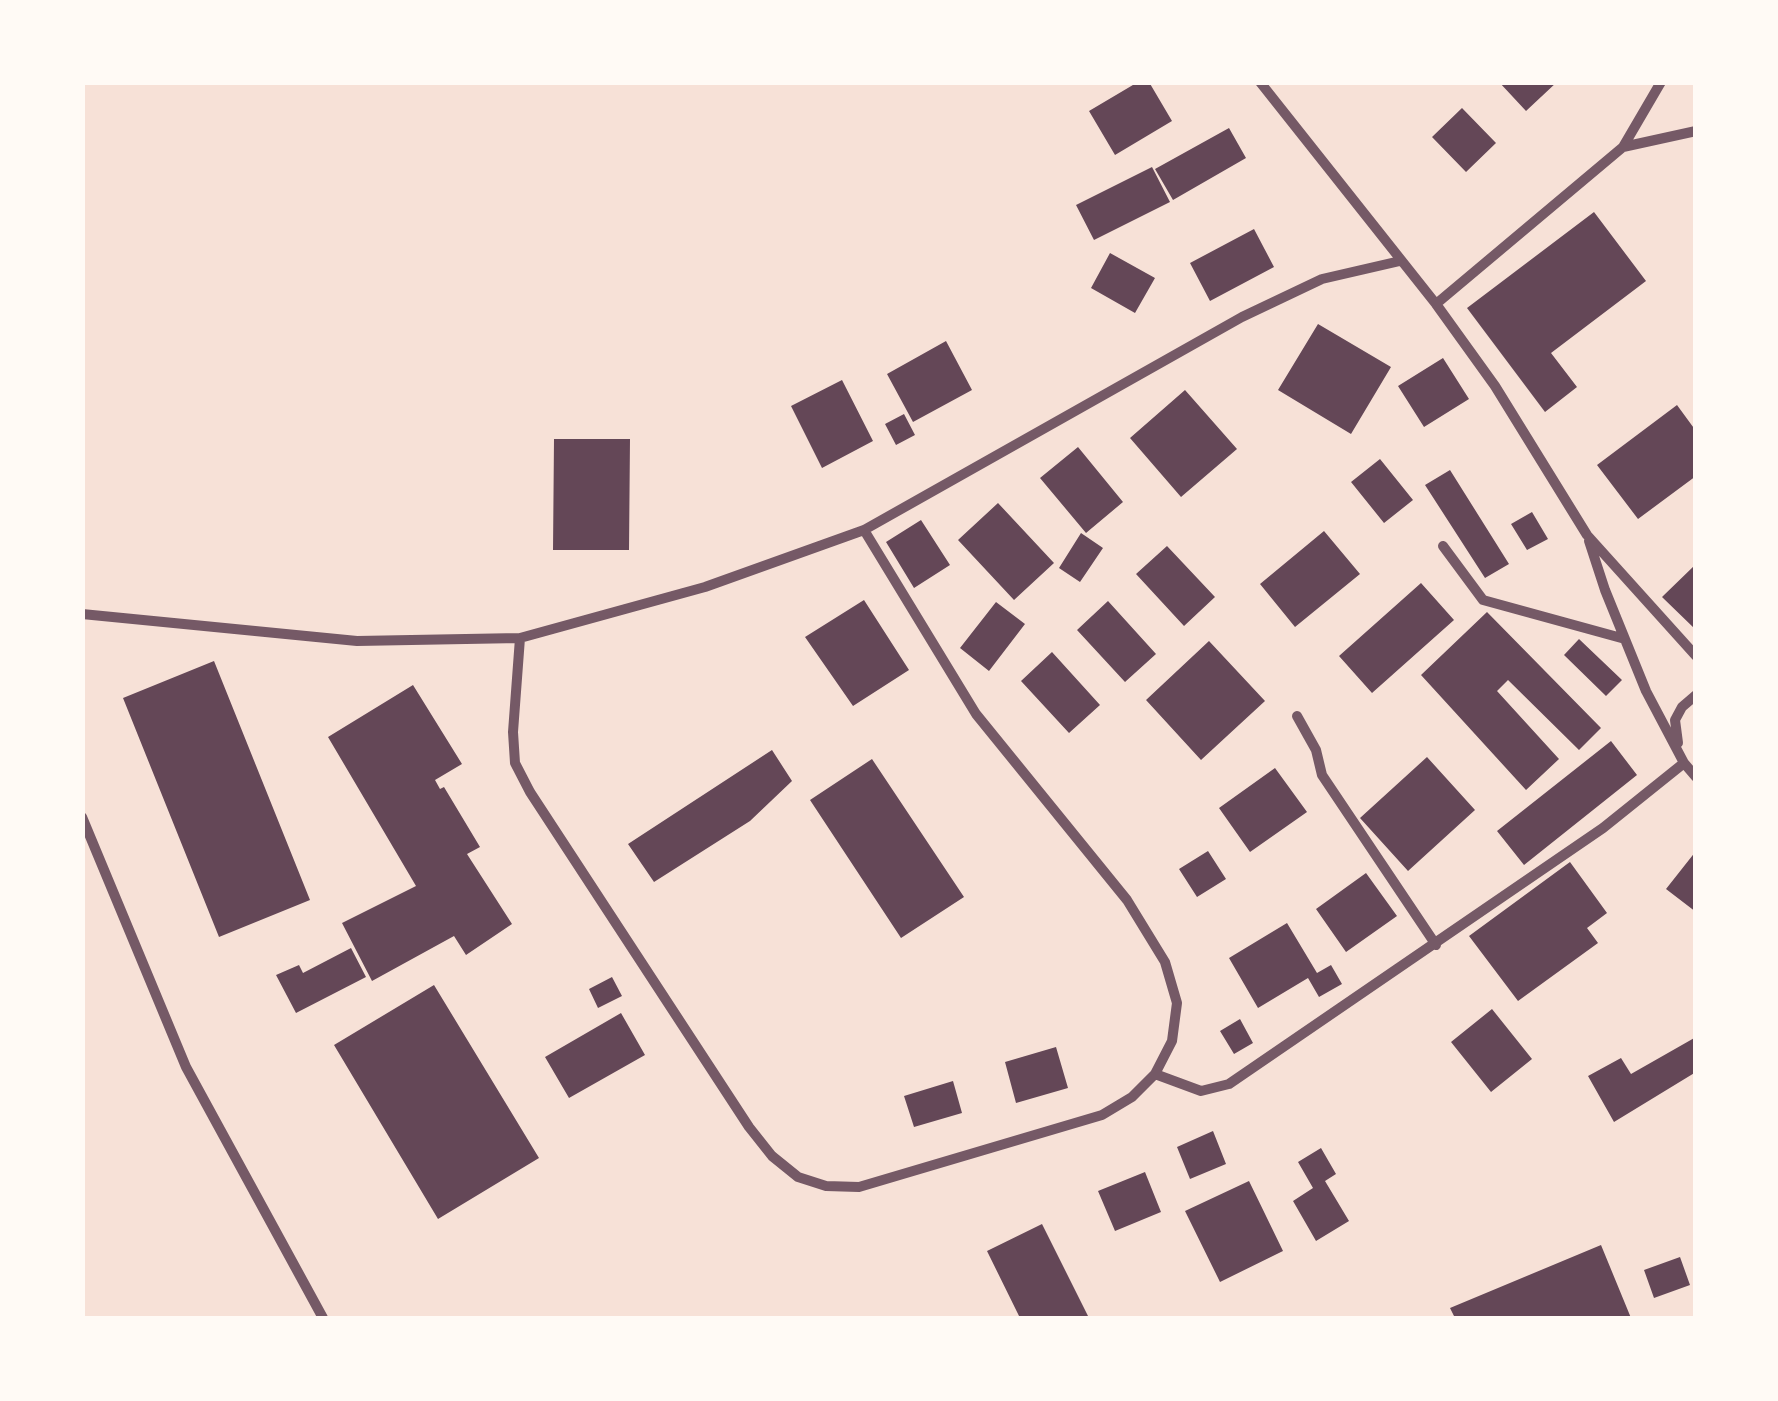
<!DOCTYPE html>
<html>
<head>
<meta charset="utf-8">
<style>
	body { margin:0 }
	#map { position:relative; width:1778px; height:1401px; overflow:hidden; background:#f7e1d7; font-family:"Fira Sans Condensed",sans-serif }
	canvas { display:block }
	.frame { position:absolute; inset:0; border:85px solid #fffaf5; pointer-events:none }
</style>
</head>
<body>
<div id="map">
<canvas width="1778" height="1401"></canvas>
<div class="frame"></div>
</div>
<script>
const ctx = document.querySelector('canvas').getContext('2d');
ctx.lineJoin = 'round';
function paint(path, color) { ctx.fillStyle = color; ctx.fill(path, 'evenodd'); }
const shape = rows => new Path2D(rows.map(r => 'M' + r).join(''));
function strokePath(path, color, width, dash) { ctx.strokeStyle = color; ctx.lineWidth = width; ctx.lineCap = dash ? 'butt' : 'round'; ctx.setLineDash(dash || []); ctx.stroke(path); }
paint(shape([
	[1138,82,1149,82,1172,121,1115,155,1089,111],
	[1499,82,1557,82,1526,111],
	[1462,108,1496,143,1466,172,1432,137],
	[1229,128,1246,158,1173,200,1155,169],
	[1152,167,1170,202,1094,240,1076,205],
	[1594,212,1646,281,1551,353,1577,387,1545,412,1467,308],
	[1254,229,1274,267,1210,301,1190,263],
	[1110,253,1155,278,1135,313,1091,288],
	[1318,324,1391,367,1351,434,1278,390],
	[946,341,972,390,913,422,887,374],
	[1443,358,1469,399,1424,427,1398,386],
	[842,380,873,441,822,468,791,406],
	[1185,390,1237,449,1181,497,1130,438],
	[1677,405,1696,431,1696,476,1638,519,1597,465],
	[904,414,915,435,896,445,885,424],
	[554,439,630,439,629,550,553,550],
	[1078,447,1123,502,1086,533,1040,478],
	[1380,459,1413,500,1384,523,1351,482],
	[1450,470,1509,564,1485,578,1425,485],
	[998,503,1054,563,1014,600,958,540],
	[1532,512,1548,539,1527,550,1511,524],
	[921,520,950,565,914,588,886,542],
	[1324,531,1360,574,1295,627,1260,584],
	[1081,533,1103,548,1080,582,1059,568],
	[1167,546,1215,597,1184,626,1136,574],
	[1696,564,1696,630,1662,597],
	[1421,583,1454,620,1372,693,1339,656],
	[864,600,909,670,853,706,805,637],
	[1108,601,1156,654,1125,682,1077,630],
	[996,602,1025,624,989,671,960,648],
	[1487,612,1601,728,1579,750,1508,680,1497,691,1559,759,1526,790,1421,675],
	[1579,639,1622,680,1606,696,1564,655],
	[1209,641,1265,701,1201,760,1146,700],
	[1052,652,1100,705,1069,733,1021,681],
	[214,661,310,900,219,937,123,698],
	[413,685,462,764,435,780,440,789,444,787,480,847,467,854,512,924,466,955,454,936,372,981,342,923,416,886,328,737],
	[1611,741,1637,775,1524,865,1497,831],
	[772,750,792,781,750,821,654,882,628,844],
	[1427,757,1475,810,1408,871,1360,818],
	[872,759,964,897,901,938,810,800],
	[1275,768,1307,812,1250,852,1219,808],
	[1208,851,1226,879,1197,897,1179,869],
	[1696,851,1696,912,1666,889],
	[1570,862,1607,913,1587,928,1598,943,1518,1001,1469,936],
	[1366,873,1397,916,1346,952,1316,909],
	[1287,923,1317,973,1331,965,1342,984,1319,997,1308,978,1258,1008,1229,958],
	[351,948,366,977,296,1013,276,975,299,965,303,973],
	[612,977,622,996,598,1008,589,989],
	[434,985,539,1158,438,1219,334,1045],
	[1492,1009,1532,1059,1491,1092,1451,1042],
	[621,1013,645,1055,569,1098,545,1057],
	[1240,1019,1253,1043,1234,1054,1220,1031],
	[1696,1037,1696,1072,1614,1122,1588,1076,1621,1058,1631,1074],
	[1056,1047,1068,1088,1016,1103,1005,1062],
	[953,1081,962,1113,914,1127,904,1096],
	[1213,1131,1226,1164,1190,1179,1177,1147],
	[1321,1148,1336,1174,1325,1181,1349,1221,1316,1241,1293,1201,1313,1188,1298,1162],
	[1145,1172,1161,1212,1115,1231,1098,1191],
	[1249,1181,1283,1251,1220,1282,1185,1211],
	[1042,1224,1089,1318,1020,1318,987,1251],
	[1601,1245,1631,1318,1455,1318,1450,1308],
	[1680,1257,1690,1285,1654,1298,1644,1270]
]), '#644757');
strokePath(shape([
	[1260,82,1436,304,1495,386,1587,535,1696,656],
	[1623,147,1661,82],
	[1436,304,1623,147,1696,131],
	[1589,541,1605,590,1646,691,1684,763,1696,777],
	[1443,546,1483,600,1625,639],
	[82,614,357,641,520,638,705,587,864,530,1242,317,1322,279,1400,261],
	[520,638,513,732,515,763,530,792,749,1127,772,1156,798,1177,826,1186,859,1187,1102,1115,1132,1097,1155,1074,1172,1041,1177,1003,1165,962,1127,900,976,714,864,530],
	[1297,716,1316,750,1322,775,1436,945],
	[1678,743,1675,720,1682,707,1696,695],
	[82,817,186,1067,323,1318],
	[1155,1074,1201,1091,1229,1084,1603,828,1684,763]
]), '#755966', 10);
</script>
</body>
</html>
